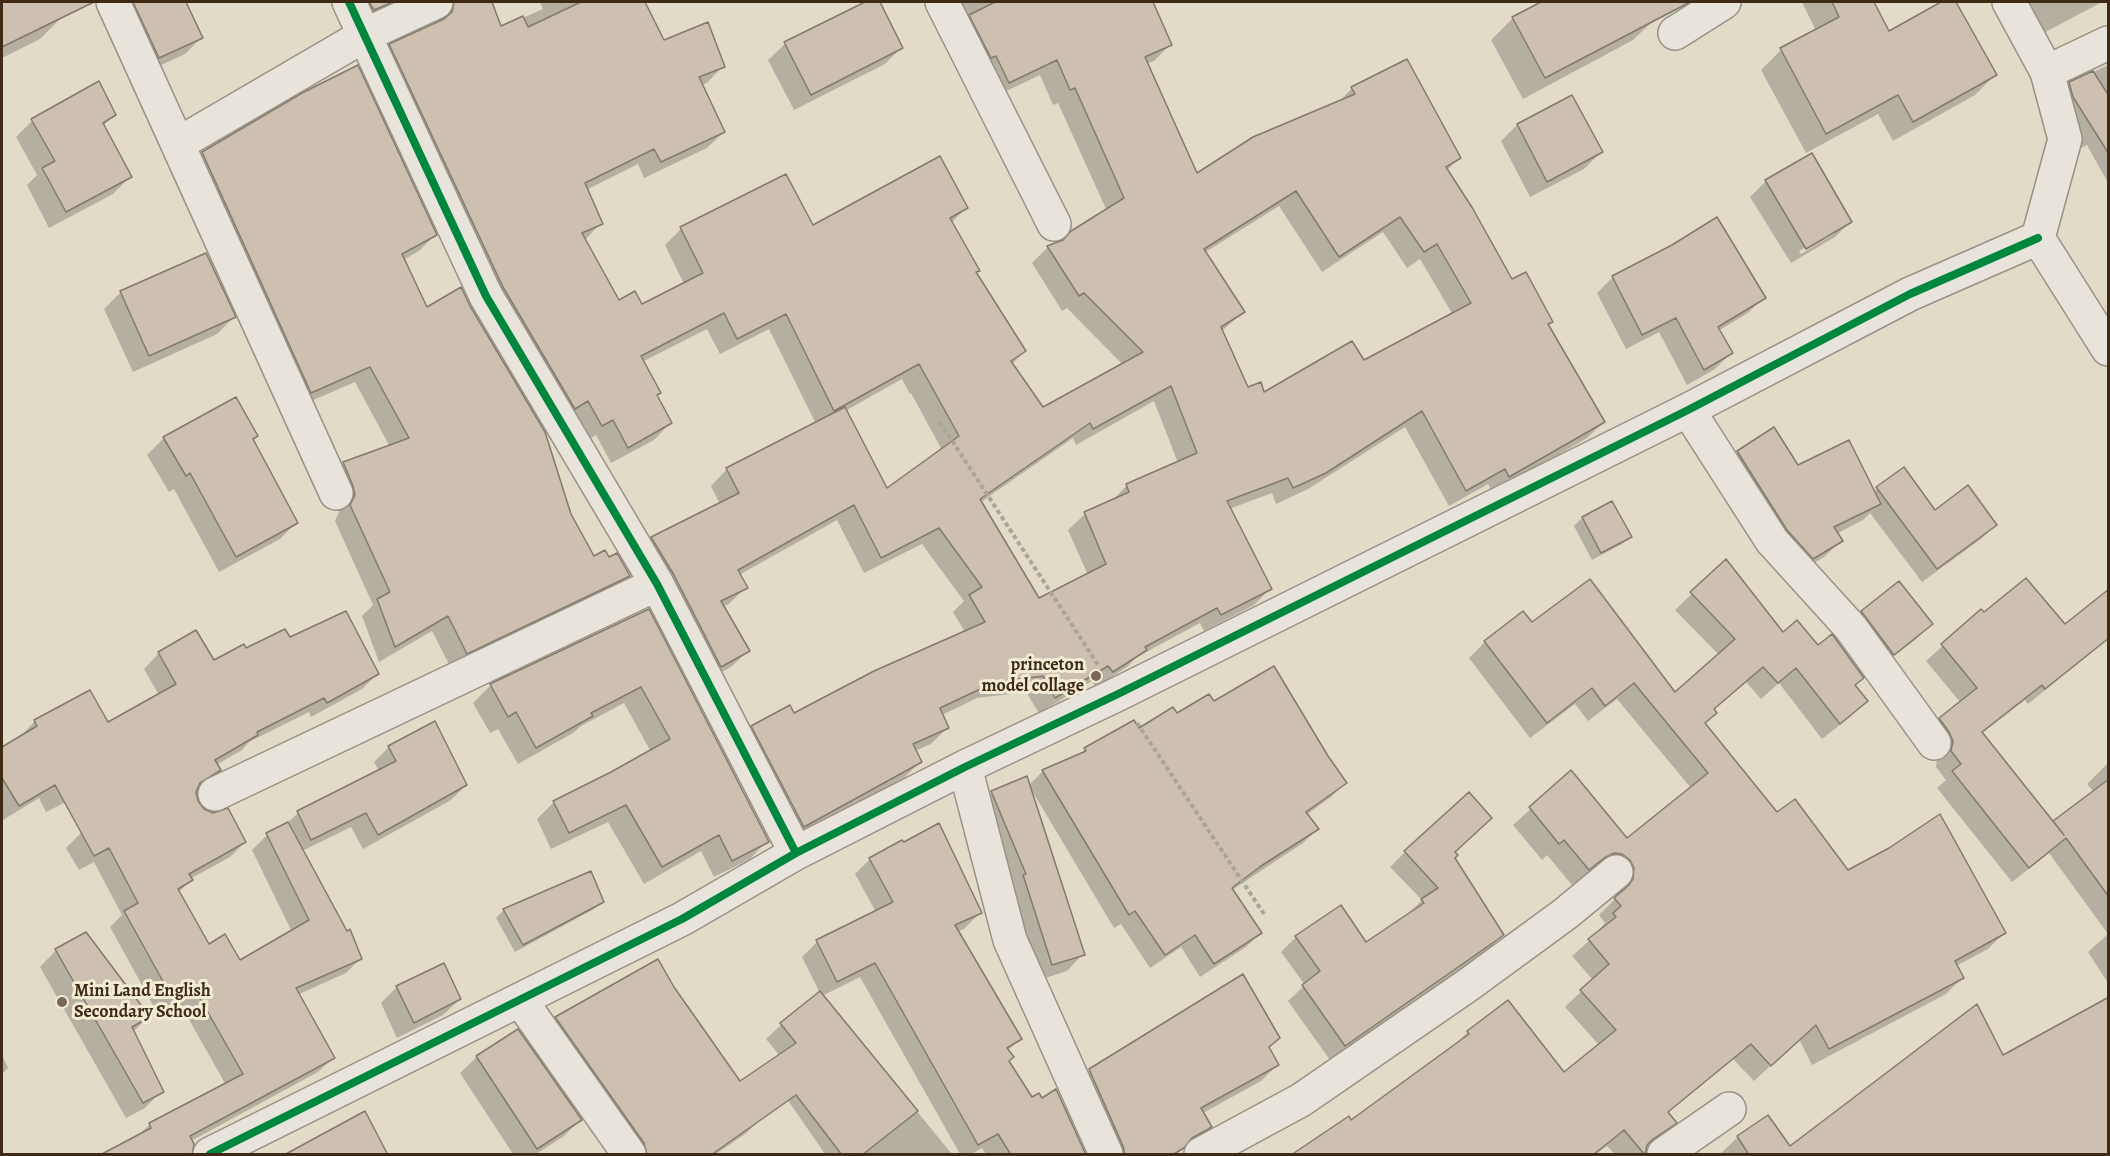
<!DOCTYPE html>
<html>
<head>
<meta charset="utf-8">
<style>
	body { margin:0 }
	#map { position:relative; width:2110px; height:1156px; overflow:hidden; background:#e2dbc8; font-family:Alegreya,serif }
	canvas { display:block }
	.frame { position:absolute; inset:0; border:3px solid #3f2a16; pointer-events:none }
</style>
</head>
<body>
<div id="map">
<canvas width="2110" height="1156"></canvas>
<div class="frame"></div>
</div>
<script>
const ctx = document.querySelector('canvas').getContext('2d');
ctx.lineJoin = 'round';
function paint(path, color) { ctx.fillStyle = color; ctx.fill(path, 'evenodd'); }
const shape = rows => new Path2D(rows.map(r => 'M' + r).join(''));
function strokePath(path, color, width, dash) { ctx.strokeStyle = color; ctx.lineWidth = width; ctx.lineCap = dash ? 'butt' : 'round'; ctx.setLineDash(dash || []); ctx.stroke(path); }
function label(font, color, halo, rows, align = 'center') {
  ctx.font = font + ' Alegreya,serif'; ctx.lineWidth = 6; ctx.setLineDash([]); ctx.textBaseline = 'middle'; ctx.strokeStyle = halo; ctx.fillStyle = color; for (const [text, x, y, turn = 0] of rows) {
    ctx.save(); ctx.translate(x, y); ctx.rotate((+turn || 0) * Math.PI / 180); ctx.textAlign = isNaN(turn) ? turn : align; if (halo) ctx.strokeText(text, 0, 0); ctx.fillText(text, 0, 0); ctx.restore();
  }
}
paint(shape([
	[2,2,58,2,64,15,40,39,2,58],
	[102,2,189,2,185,4,201,38,185,54,142,74],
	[343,2,404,2,357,26],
	[452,2,490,2,500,28,543,9,540,2,643,2,537,54,723,66,707,83,702,85,724,132,707,148,644,178,638,164,586,190,601,223,584,241,618,302,642,306,684,284,665,245,681,229,812,227,966,208,951,223,978,270,975,273,1025,351,1011,365,1043,409,1123,365,1067,308,1062,311,1032,263,1048,247,1062,242,1107,211,1058,103,1053,105,1040,75,992,98,935,2,1073,2,1085,27,1143,2,1152,2,1171,44,1154,61,1146,64,1196,175,1337,104,1352,88,1459,158,1446,171,1511,281,1551,322,1547,326,1604,422,1587,438,1493,493,1488,484,1449,506,1405,427,1308,489,1276,504,1272,493,1229,509,1270,589,1254,605,1204,631,1200,623,1137,657,1128,666,1096,688,1092,681,1039,713,1026,692,977,698,942,715,948,727,931,744,915,751,920,762,904,778,787,842,736,743,752,727,794,715,965,632,953,612,964,601,922,544,864,573,837,520,739,575,746,587,729,604,723,607,748,651,731,667,704,682,635,554,652,538,720,504,711,486,727,469,816,424,769,329,720,354,707,329,642,362,660,392,656,396,670,423,654,440,611,463,596,435,585,442,374,62,390,46,439,22,438,16],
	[1279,206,1322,272,1383,232,1407,268,1420,259,1453,315,1363,362,1264,394,1247,389,1222,331,1243,312,1204,253],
	[902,379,910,394,911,393,942,450,886,490,845,411],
	[1154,401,1178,463,1127,485,1111,502,1085,514,1068,530,1088,575,1038,600,981,502,1073,438,1076,445],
	[868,2,878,2,902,47,885,64,794,110,768,60,785,44],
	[1545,2,1680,2,1653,14,1655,19,1633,40,1523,99,1491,40,1513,18],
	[1802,2,1873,2,1888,33,1944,2,1955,2,1995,75,1975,95,1893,141,1878,114,1806,153,1761,70,1781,50,1816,31],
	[2003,2,2102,2,2023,44],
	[2108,65,2108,183,2087,145,2081,148,2059,112,2055,98,2070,83],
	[1571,97,1601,152,1584,169,1530,197,1501,141,1517,125],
	[114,114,103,126,130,177,113,194,49,228,27,185,37,175,16,137,32,121],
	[203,153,435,235,419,251,403,260,427,309,570,514,594,558,609,559,628,576,613,591,451,668,432,631,379,662,362,616,373,605,335,521,339,512,338,502,328,479,344,464,390,447,355,382,295,408,187,169],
	[1766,181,1850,222,1835,237,1791,263,1750,197],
	[1834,231,1834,234,1801,254,1799,251],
	[206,255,234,317,217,334,133,372,104,309,120,293],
	[1613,277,1764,297,1748,313,1718,331,1731,353,1715,369,1687,385,1659,332,1626,349,1597,293],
	[1773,429,1798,467,1874,492,1877,488,1934,512,1995,525,1981,539,1922,582,1870,513,1863,520,1836,534,1841,541,1824,557,1796,574,1721,469,1738,452],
	[164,438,252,440,297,522,280,539,219,572,174,489,169,492,147,455],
	[1612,503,1630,536,1622,544,1592,560,1574,526,1582,518],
	[1726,561,1783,634,1854,686,1866,701,1850,717,1822,739,1779,683,1761,699,1746,682,1713,710,1715,713,1704,724,1776,814,1848,872,2004,933,1988,949,1956,966,1962,978,1946,994,1812,1065,1799,1039,1754,1081,1733,1059,1667,1113,1675,1122,1658,1139,1645,1148,1644,1154,1615,1154,1607,1146,1596,1154,1293,1154,1351,1122,1451,1048,1468,1032,1508,1002,1563,1074,1599,1045,1565,1007,1593,980,1572,956,1599,932,1598,931,1605,923,1599,915,1617,897,1619,885,1596,869,1586,874,1572,885,1547,855,1542,860,1513,825,1571,772,1627,840,1691,788,1617,699,1588,721,1575,704,1530,738,1469,658,1485,642,1532,624,1675,694,1719,655,1675,610],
	[2108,591,2108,639,2028,704,2025,700,1981,734,2053,823,2094,792,2087,784,2108,763,2108,983,2088,952,2108,934,2049,853,2012,882,1937,788,1946,780,1936,767,1937,757,1924,735,1961,703,1926,661,1981,611,1984,614,2065,626],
	[648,611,767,841,750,859,714,877,701,851,644,884,608,822,551,849,537,819,554,802,651,752,624,703,581,726,573,733,518,764,498,729,490,733,473,703,490,686],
	[1862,612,1931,624,1915,640,1876,670,1846,629],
	[195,632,213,662,245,650,289,639,377,674,362,689,311,717,309,712,249,742,242,750,216,765,220,770,205,785,195,790,196,802,203,810,245,842,230,857,190,879,191,880,178,893,208,946,240,962,292,932,252,850,267,835,285,825,298,813,379,771,374,762,389,747,466,785,451,800,363,849,351,827,302,851,361,958,346,973,297,995,333,1058,318,1072,191,1141,137,1137,149,1125,226,1085,183,1009,179,1011,176,1007,159,1016,110,927,122,915,94,862,79,870,66,848,81,833,132,769,46,812,39,798,3,820,2,817,2,748,20,737,35,721,107,724,159,695,144,669,158,654],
	[1213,703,1326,757,1345,783,1331,797,1306,815,1317,829,1303,843,1232,890,1260,933,1246,947,1200,977,1181,947,1150,968,1121,924,1114,928,1031,789,1083,954,1067,971,1036,981,976,809,992,793,1029,785,1043,771,1079,756,1085,749],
	[1490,818,1454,853,1453,858,1502,935,1488,950,1330,1060,1288,1001,1305,985,1281,952,1296,937,1365,944,1407,915,1422,900,1390,867,1405,852],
	[870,859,980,913,964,929,957,932,1020,1038,1007,1051,1008,1061,1031,1099,1084,1154,986,1154,982,1148,971,1154,960,1154,860,977,822,996,952,1154,825,1154,767,1070,780,1056,766,1039,781,1025,820,993,802,957,817,942,876,912,855,874],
	[602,901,594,909,515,952,496,918,504,910],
	[56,950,148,1017,133,1032,162,1091,145,1108,126,1118,40,967],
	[1242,976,1268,1048,1277,1065,1261,1081,1203,1113,1210,1126,1194,1143,1175,1154,1103,1154,1073,1087,1089,1070],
	[397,987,460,999,443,1015,397,1038,381,1003],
	[673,987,762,1118,745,1134,716,1154,624,1154,540,1035,556,1019],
	[2,1055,8,1068,2,1074],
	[477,1057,580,1120,564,1136,536,1154,513,1154,460,1073],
	[2003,1057,2108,1154,1720,1154,1738,1137,1768,1117,1789,1149]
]), '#0003');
const building = shape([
	[2,2,94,2,2,47,2,2],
	[133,2,186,2,203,38,159,58,133,2],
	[369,2,393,2,374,10,369,2],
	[454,2,492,2,501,26,523,16,528,27,581,2,645,2,664,40,708,22,725,67,699,77,725,132,661,162,654,149,585,183,603,224,582,233,619,300,635,291,642,304,703,273,680,227,786,174,813,225,940,156,968,208,950,218,980,271,976,272,1026,351,1011,361,1043,407,1143,352,1084,293,1079,296,1047,246,1063,240,1071,231,1124,198,1075,88,1070,90,1057,60,1009,83,996,56,991,58,969,15,995,2,1153,2,1172,45,1145,57,1197,173,1253,137,1355,94,1351,87,1407,59,1461,158,1446,167,1473,209,1512,279,1526,272,1553,322,1548,324,1605,422,1509,477,1505,469,1466,491,1422,411,1326,473,1293,488,1288,478,1227,501,1272,589,1221,615,1217,608,1145,647,1147,650,1113,672,1108,666,1055,698,1043,676,995,682,940,708,949,728,913,744,922,762,804,827,751,726,790,705,794,713,874,671,985,622,969,595,982,587,939,528,881,558,854,505,738,570,748,588,721,601,750,651,721,667,674,575,651,537,739,493,726,468,845,407,887,488,959,436,919,364,834,411,786,314,737,339,724,313,641,356,661,393,657,395,672,423,628,448,613,420,602,426,588,401,575,409,503,287,389,44,444,19,452,12,454,2],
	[1296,191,1339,257,1400,217,1424,252,1437,244,1471,303,1364,360,1352,341,1264,392,1261,382,1248,387,1221,327,1245,312,1204,249,1296,191],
	[1171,386,1197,453,1126,484,1129,492,1084,512,1106,564,1039,598,980,499,1090,423,1093,429,1171,386],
	[865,2,880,2,903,48,811,95,784,42,865,2],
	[1541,2,1690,2,1545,78,1512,17,1541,2],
	[1832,2,1874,2,1889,31,1941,2,1956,2,1997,75,1913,122,1898,95,1826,134,1780,48,1839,17,1832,2],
	[358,65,437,235,402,254,427,307,461,287,470,306,545,432,571,514,594,556,605,550,609,557,617,553,630,576,467,654,448,616,395,647,377,599,390,592,350,505,355,495,353,486,343,462,409,438,370,367,311,393,202,152,302,93,358,65],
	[2093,71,2109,96,2109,154,2073,97,2069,82,2093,71],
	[99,81,116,115,103,123,132,177,66,212,42,168,55,161,31,119,99,81],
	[1572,95,1603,152,1547,182,1517,124,1572,95],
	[1812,153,1852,222,1806,249,1765,180,1812,153],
	[1717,217,1766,298,1718,327,1733,353,1704,370,1676,318,1642,335,1612,276,1672,245,1717,217],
	[206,253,236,317,149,356,120,291,206,253],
	[236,397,258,436,253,439,298,523,236,557,190,473,186,476,163,437,236,397],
	[1774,427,1798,465,1849,440,1881,504,1834,527,1843,541,1813,559,1787,530,1737,451,1774,427],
	[1904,467,1935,510,1968,485,1997,525,1937,569,1876,487,1904,467],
	[1612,501,1632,537,1601,553,1582,517,1612,501],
	[1726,559,1783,632,1797,620,1818,645,1832,634,1864,678,1855,685,1868,701,1840,724,1796,668,1778,683,1763,667,1714,709,1717,713,1705,723,1777,812,1795,799,1848,870,1889,848,1940,814,2006,933,1955,961,1964,978,1829,1049,1816,1025,1771,1066,1751,1044,1668,1112,1677,1123,1653,1139,1647,1145,1645,1155,1624,1130,1593,1155,1291,1155,1349,1116,1351,1120,1469,1034,1467,1031,1508,1000,1564,1072,1616,1030,1580,990,1609,964,1588,939,1616,917,1613,913,1621,906,1614,898,1628,886,1633,879,1634,868,1630,860,1622,854,1614,853,1604,858,1589,870,1564,840,1559,844,1529,807,1571,770,1627,838,1708,773,1634,683,1605,706,1592,688,1547,723,1484,641,1523,611,1532,622,1590,579,1675,692,1735,639,1690,592,1726,559],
	[2026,578,2065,624,2109,589,2109,638,2045,689,2042,685,1982,732,2064,835,2053,821,2109,779,2109,897,2066,838,2029,868,1952,771,1961,764,1951,751,1953,741,1949,732,1939,718,1977,688,1941,644,1981,609,1984,612,2026,578],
	[1899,581,1933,624,1894,655,1861,611,1899,581],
	[649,609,769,842,732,861,719,835,662,867,626,805,569,833,553,801,611,772,670,739,641,687,591,713,593,716,536,748,516,712,508,717,490,684,649,609],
	[346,611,379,674,327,703,324,698,257,732,258,735,215,760,221,770,200,783,196,792,198,801,204,809,213,813,228,808,246,842,189,874,193,880,178,889,209,944,225,934,240,960,309,920,266,833,288,822,347,931,350,929,362,959,296,988,335,1058,190,1136,194,1144,192,1155,100,1155,151,1128,149,1123,243,1074,198,995,195,998,192,993,175,1003,124,911,138,903,109,848,94,856,55,785,19,806,2,778,2,747,37,726,34,720,90,690,108,722,176,684,158,652,196,630,214,660,244,644,246,648,285,629,290,637,346,611],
	[1274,666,1328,756,1347,783,1306,812,1319,829,1261,866,1232,888,1262,933,1214,964,1195,935,1165,955,1135,911,1129,915,1042,770,1086,751,1084,748,1134,720,1139,728,1173,707,1177,713,1209,694,1214,701,1274,666],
	[435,721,467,785,378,835,366,813,311,840,297,811,396,761,388,746,435,721],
	[1027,776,1085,955,1052,965,1023,875,1026,874,991,791,1027,776],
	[1469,792,1492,818,1455,852,1458,855,1455,858,1504,935,1345,1046,1302,985,1320,971,1295,936,1341,905,1366,942,1424,903,1421,899,1438,888,1404,851,1469,792],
	[939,823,982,913,955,925,1022,1039,1007,1048,1014,1057,1009,1061,1032,1097,1039,1093,1042,1098,1056,1089,1086,1155,1011,1155,998,1134,978,1145,875,963,837,982,816,940,893,902,869,858,902,840,904,842,939,823],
	[591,871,604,902,523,945,503,909,591,871],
	[86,932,150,1017,132,1027,164,1092,143,1103,55,949,86,932],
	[658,959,674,987,740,1081,796,1043,780,1023,820,991,918,1111,862,1155,842,1155,796,1095,711,1155,647,1155,644,1143,555,1017,658,959],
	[444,963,461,999,414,1023,396,986,444,963],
	[1243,974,1280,1038,1269,1047,1279,1065,1201,1108,1212,1127,1192,1138,1184,1148,1172,1155,1125,1155,1123,1146,1089,1069,1243,974],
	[2109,997,2109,1155,1749,1155,1737,1136,1768,1115,1790,1146,1977,1004,2003,1055,2109,997],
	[518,1029,582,1120,537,1149,476,1056,518,1029],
	[365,1111,388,1155,284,1155,365,1111]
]);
paint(building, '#cec0b0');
strokePath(building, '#817a6d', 1.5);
const minor = shape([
	[113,2,336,493],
	[349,2,486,296,657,584,796,853],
	[942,2,1054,224],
	[1675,33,1724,2],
	[2047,72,2108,43],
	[178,144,365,35,436,2],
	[1688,410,1772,541,1851,628,1934,743],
	[965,767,1010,940,1106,1154],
	[215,794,657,584],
	[521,1001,629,1154],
	[210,1154,682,919,796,853,965,767,1118,694,1688,410,1910,294,2038,238],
	[1201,1154,1301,1100,1468,985,1565,914,1616,872],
	[1664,1154,1729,1109]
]);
const tertiary = shape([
	[2009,2,2047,72,2065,139,2038,238,2108,349]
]);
strokePath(minor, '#989285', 36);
strokePath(tertiary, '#989285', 36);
strokePath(shape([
	[940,422,1098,665],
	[1137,723,1264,914]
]), '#aaa59b', 4, [4.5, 3]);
strokePath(minor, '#e8e4db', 33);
strokePath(tertiary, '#e8e4db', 33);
strokePath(shape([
	[349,2,486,296,657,584,796,853],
	[210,1154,682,919,796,853,965,767,1118,694,1688,410,1910,294,2038,238]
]), '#00873e', 8);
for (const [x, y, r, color] of [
	[1096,676,6,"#786854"],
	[62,1002,6,"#786854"]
]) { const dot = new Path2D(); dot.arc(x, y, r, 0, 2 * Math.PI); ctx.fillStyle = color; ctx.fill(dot); strokePath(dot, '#f3ecd4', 2); }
label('bold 18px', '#3f2a16', '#f3ecd4', [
	["princeton",1084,666],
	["model collage",1084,687],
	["Mini Land English",74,992,"left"],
	["Secondary School",74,1013,"left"]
], 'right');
</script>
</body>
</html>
